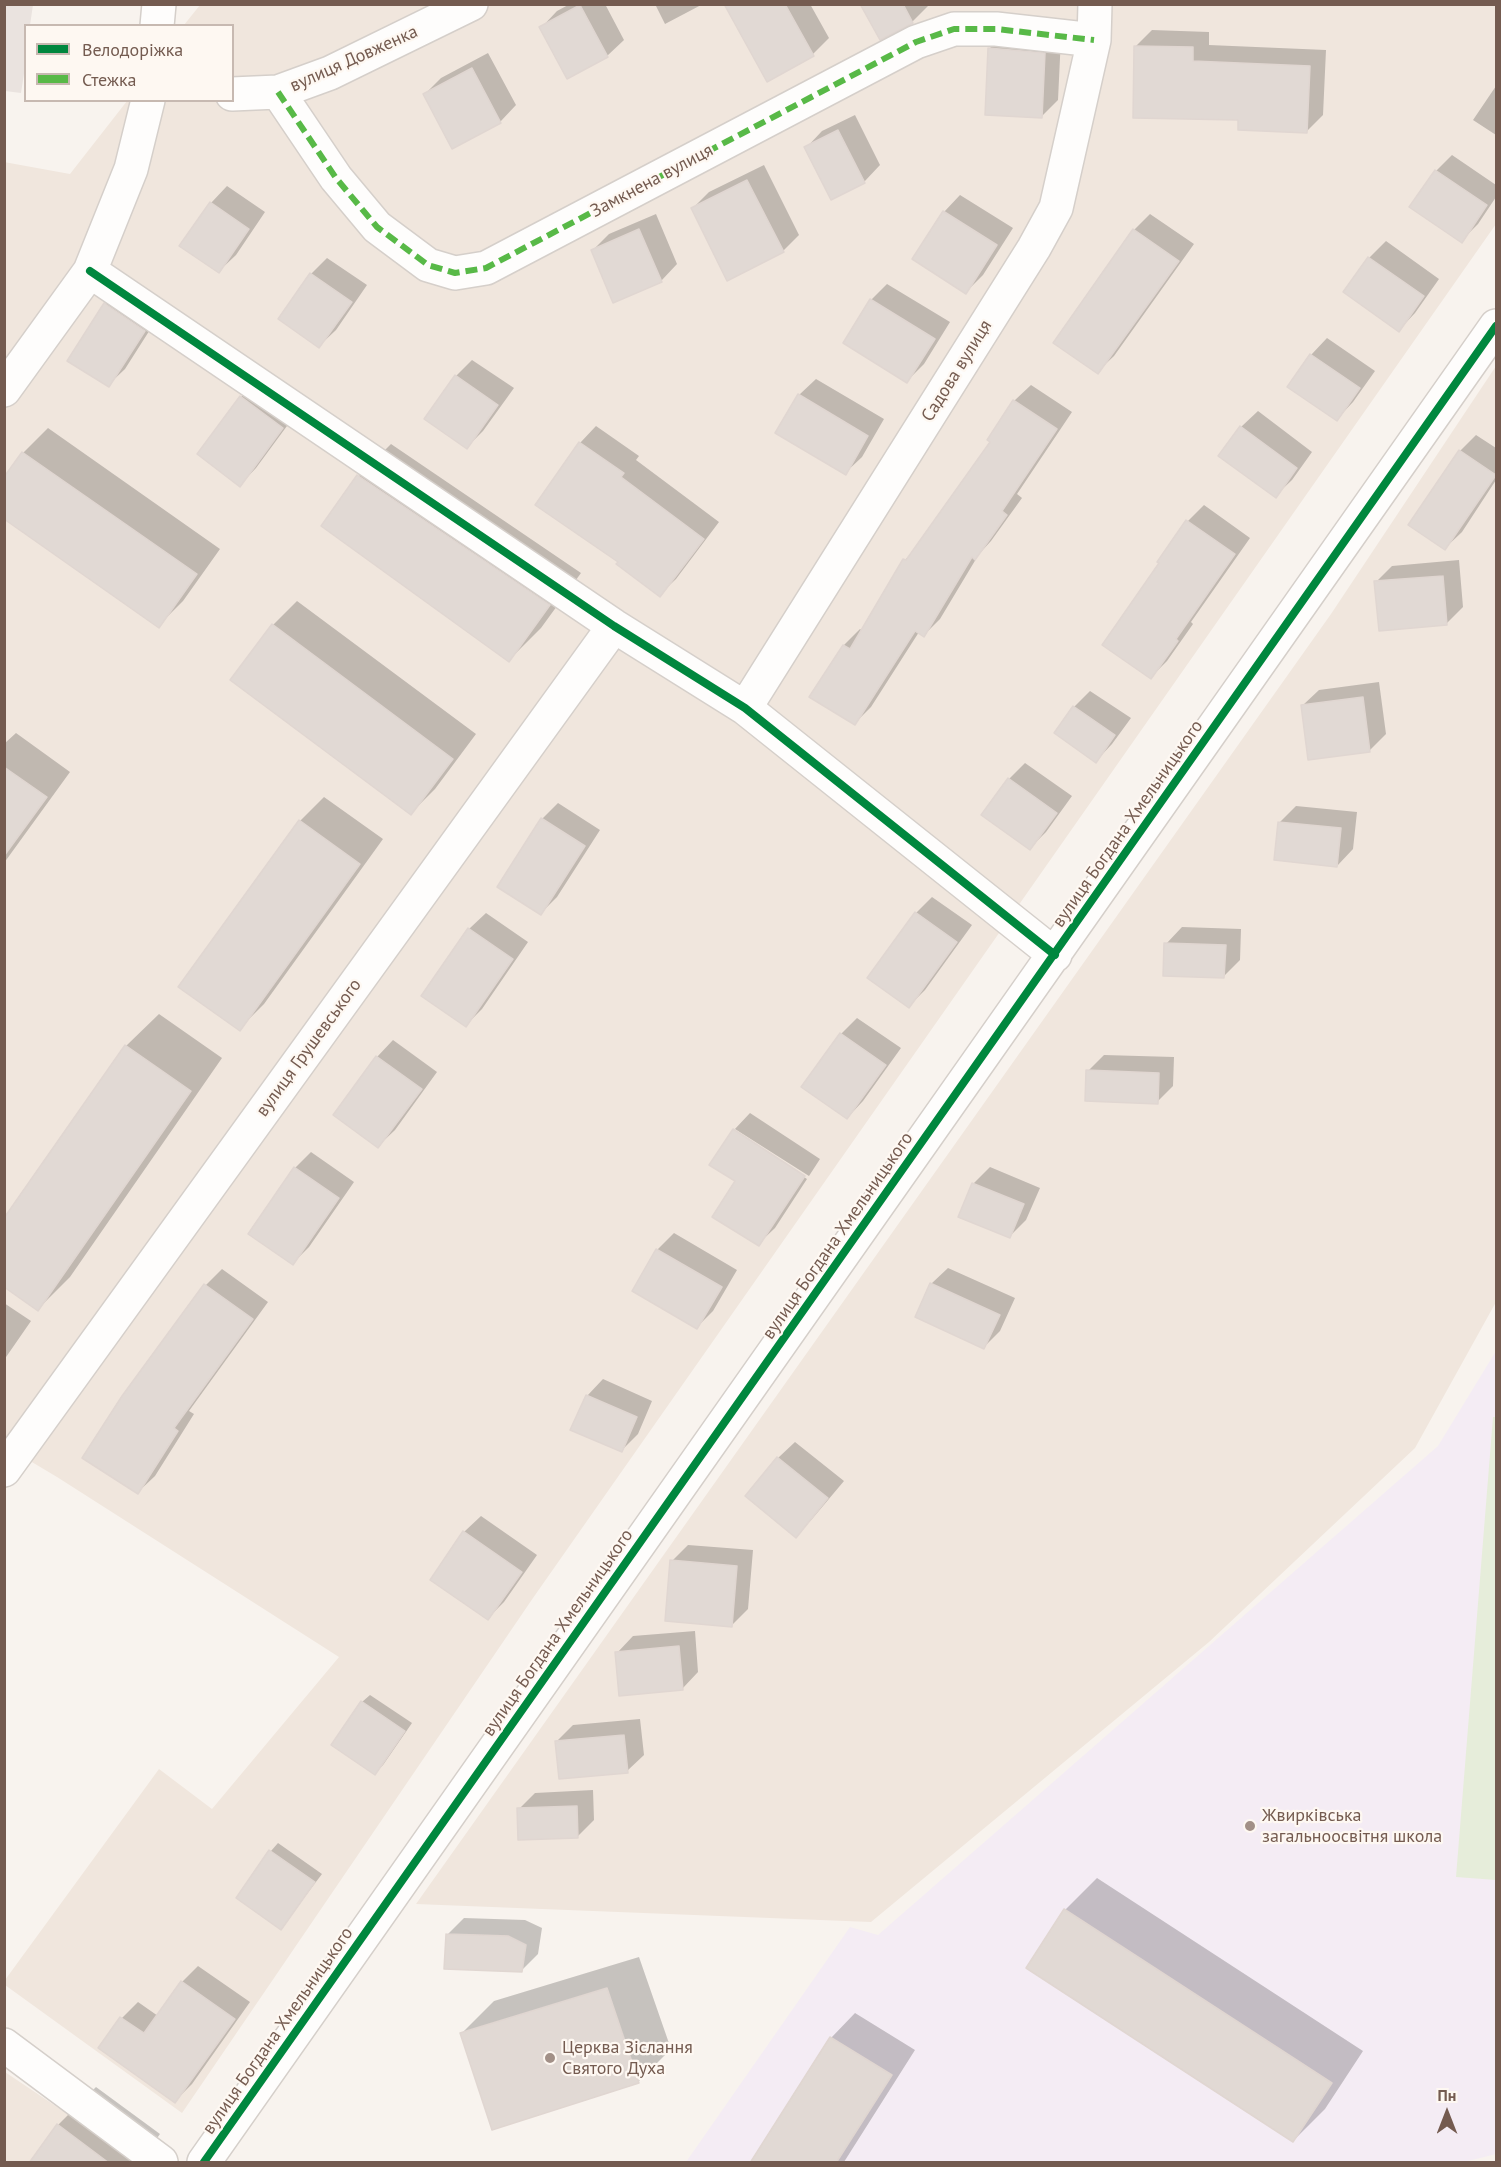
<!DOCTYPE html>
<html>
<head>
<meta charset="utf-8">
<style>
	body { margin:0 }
	#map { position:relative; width:1501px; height:2167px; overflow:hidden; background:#f8f3ee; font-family:"PT Sans",sans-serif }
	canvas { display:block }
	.frame { position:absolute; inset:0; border:6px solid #745b50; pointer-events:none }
	.legend { position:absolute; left:24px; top:24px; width:210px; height:78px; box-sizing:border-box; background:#fef8f2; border:2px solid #c7b9b1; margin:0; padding:8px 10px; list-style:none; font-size:18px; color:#745b50 }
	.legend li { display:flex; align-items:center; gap:12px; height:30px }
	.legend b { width:30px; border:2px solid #c7b9b1 }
	.north { position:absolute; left:1417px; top:2083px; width:60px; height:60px; -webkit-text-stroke:4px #fef8f2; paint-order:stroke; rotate:0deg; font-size:16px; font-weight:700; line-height:24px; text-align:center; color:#745b50 }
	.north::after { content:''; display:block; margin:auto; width:21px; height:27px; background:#745b50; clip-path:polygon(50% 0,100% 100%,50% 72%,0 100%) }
</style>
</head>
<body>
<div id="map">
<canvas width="1501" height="2167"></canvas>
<div class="frame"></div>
<ul class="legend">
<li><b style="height:8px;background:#00873e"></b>Велодоріжка</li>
<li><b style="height:8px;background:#58b947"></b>Стежка</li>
</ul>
<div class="north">Пн</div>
</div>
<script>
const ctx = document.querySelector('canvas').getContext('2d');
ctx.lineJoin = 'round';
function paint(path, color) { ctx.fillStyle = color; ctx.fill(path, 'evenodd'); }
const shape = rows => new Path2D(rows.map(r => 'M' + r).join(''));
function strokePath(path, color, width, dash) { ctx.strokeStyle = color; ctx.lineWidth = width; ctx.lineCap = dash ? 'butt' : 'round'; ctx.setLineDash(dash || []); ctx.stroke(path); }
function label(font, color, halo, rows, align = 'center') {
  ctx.font = font + ' "PT Sans",sans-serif'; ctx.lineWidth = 4.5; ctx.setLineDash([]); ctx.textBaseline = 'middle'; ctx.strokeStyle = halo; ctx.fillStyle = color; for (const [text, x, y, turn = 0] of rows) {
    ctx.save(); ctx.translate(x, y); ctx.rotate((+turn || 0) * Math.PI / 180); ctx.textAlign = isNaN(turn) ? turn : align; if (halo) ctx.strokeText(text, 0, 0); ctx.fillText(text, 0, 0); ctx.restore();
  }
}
paint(shape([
	[200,5,1496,5,1496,224,533,1598,182,2113,5,1985,5,1980,159,1769,212,1809,339,1657,57,1477,5,1446,4,162,70,174,127,101,232,100,232,26,184,25],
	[1496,366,1496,1302,1415,1448,1209,1642,871,1922,416,1904,1331,614],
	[5,2072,139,2162,5,2162]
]), '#f0e6dd');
paint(shape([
	[4,5,33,5,30,25,26,26,26,61,21,93,5,91]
]), '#eae3df');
paint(shape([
	[1496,1351,1496,2154,1464,2162,686,2162,850,1927,878,1935,1438,1446]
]), '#f4ecf4');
paint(shape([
	[1493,1417,1496,1417,1496,1880,1456,1877]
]), '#e6edda');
paint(shape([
	[570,4,605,4,624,40,607,56,541,28,557,11],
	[655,4,703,4,665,24],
	[726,4,810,4,829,38,813,54],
	[862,4,928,4,928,6,912,22],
	[1152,30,1209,32,1209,45,1326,50,1323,115,1307,131,1240,119,1135,47],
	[1006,32,1061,37,1058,100,1041,117,990,48],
	[488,53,516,105,500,122,425,94,441,78],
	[1496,86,1496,135,1473,120],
	[855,115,880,165,864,182,806,148,822,131],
	[1452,155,1496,185,1496,197,1478,224,1461,241,1436,171],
	[764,165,799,235,783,251,692,209,709,192],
	[227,186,265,212,236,255,219,271,211,203],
	[960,195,1013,228,983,275,966,292,914,259,944,212],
	[656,214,677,264,661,281,592,251,609,234],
	[1150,214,1194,244,1114,356,1097,372,1134,230],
	[1386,241,1439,279,1415,313,1399,330,1345,291,1369,258],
	[327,258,367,285,336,330,319,346,311,274],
	[887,284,950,322,924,364,907,381,871,300],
	[122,288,160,314,125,369,108,385,106,304],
	[1327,338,1375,371,1353,402,1337,419,1311,355],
	[472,360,514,388,483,431,467,447,456,376],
	[816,379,884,419,862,457,845,473,799,395],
	[257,381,298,411,256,468,240,485,241,397],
	[1031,385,1072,412,1017,494,1022,498,991,541,979,554,940,619,924,635,919,632,871,707,855,723,844,645,860,629,863,631,905,560,919,545,992,442,1014,401],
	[1258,411,1312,452,1292,480,1275,496,1241,427],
	[596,426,639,456,636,460,719,522,676,579,659,595,620,562,537,504,580,443],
	[48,428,220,549,183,601,158,626,4,480,23,453],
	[1476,435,1496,448,1496,480,1462,532,1445,548,1460,451],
	[391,444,581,573,541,628,509,660,323,525,359,476],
	[1204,505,1250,538,1191,622,1193,624,1167,661,1151,677,1161,563,1159,562,1188,521],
	[1459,560,1463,607,1447,623,1376,582,1392,566],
	[297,601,476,734,435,789,411,813,273,625],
	[1379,682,1386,734,1369,751,1302,706,1319,690],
	[1090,691,1131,718,1112,744,1096,761,1074,707],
	[16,733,70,772,4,863,4,744],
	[1025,763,1072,796,1046,832,1030,848,1009,779],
	[324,797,383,839,264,1004,239,1029,300,821],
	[558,803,600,830,557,897,541,913,542,819],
	[1296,806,1357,812,1353,849,1337,866,1280,822],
	[932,897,972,925,925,990,909,1006,916,913],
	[486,913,528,942,482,1009,466,1025,469,929],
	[1182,927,1241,929,1240,960,1224,976,1166,944],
	[159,1014,222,1058,70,1277,38,1309,126,1046],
	[857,1018,901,1048,863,1101,847,1118,841,1034],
	[393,1040,437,1072,395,1130,378,1146,335,1114,377,1057],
	[1104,1055,1174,1057,1173,1086,1157,1102,1088,1071],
	[750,1113,820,1159,809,1176,735,1129,735,1132,807,1179,775,1228,758,1244,737,1181,734,1130],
	[311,1152,354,1182,309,1247,293,1263,295,1168],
	[990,1167,1040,1188,1026,1220,1010,1236,960,1216,973,1184],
	[674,1233,737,1270,713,1311,697,1327,634,1290,657,1250],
	[948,1268,1015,1298,1000,1331,984,1347,931,1284],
	[222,1269,268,1302,189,1411,194,1414,155,1476,138,1492,206,1285],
	[4,1303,31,1321,4,1360],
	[603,1379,652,1401,638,1434,621,1451,587,1396],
	[795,1442,844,1481,812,1519,796,1536,747,1496,778,1458],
	[481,1516,537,1555,504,1602,488,1618,464,1532],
	[688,1545,753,1550,748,1609,731,1626,672,1561],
	[695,1631,698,1672,682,1689,617,1653,633,1636],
	[370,1695,412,1723,383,1765,375,1773,362,1702],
	[640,1719,644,1755,627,1771,557,1741,573,1725],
	[593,1790,594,1820,577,1837,519,1809,535,1793],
	[278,1843,322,1874,281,1928,238,1898,271,1851],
	[1097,1878,1363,2051,1325,2109,1293,2141,1065,1910],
	[464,1918,525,1920,542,1928,538,1954,521,1971,448,1934],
	[639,1957,671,2049,639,2081,493,2128,462,2033,494,2001],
	[198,1966,250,2002,192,2084,175,2101,122,2018,138,2002,158,2016,182,1982],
	[855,2013,915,2050,844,2162,752,2162,831,2038],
	[96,2087,160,2134,140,2162,31,2162,58,2125]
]), '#0003');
const building = shape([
	[724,4,785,4,814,56,767,82,724,4],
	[860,4,903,4,913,23,880,40,860,4],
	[580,5,608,57,567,79,539,27,580,5],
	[1134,46,1193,47,1193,61,1310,66,1307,133,1238,130,1238,120,1133,118,1134,46],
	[988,48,1045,53,1042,118,985,115,988,48],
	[472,68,501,123,452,149,423,94,472,68],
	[838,130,865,183,831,200,804,147,838,130],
	[1435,170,1487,205,1462,243,1409,207,1435,170],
	[747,180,784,252,727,281,691,208,747,180],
	[210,202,249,229,219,273,179,246,210,202],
	[943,211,997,245,966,294,912,259,943,211],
	[639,229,662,282,613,303,591,250,639,229],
	[1133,229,1179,261,1098,374,1053,343,1133,229],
	[1368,257,1424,296,1399,332,1343,292,1368,257],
	[310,273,352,302,319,348,278,319,310,273],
	[870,299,935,339,907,383,843,343,870,299],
	[104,303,145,331,109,387,67,361,104,303],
	[1310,354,1360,388,1337,421,1287,387,1310,354],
	[455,375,498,405,467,449,424,419,455,375],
	[798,394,868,436,846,475,775,433,798,394],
	[240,396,283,428,240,487,197,454,240,396],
	[1013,400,1057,429,1002,511,1007,515,975,560,972,557,924,637,915,631,855,725,809,697,843,645,850,649,903,559,906,560,990,442,987,440,1013,400],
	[1240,426,1297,468,1276,498,1218,456,1240,426],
	[579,442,624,473,621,477,704,539,660,597,616,564,618,562,535,505,579,442],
	[1459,450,1496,475,1445,550,1408,525,1459,450],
	[22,452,197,574,159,628,4,519,4,477,22,452],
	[357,475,550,605,509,662,321,526,357,475],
	[1186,520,1235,554,1176,639,1178,641,1151,679,1102,645,1159,563,1157,562,1186,520],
	[1443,576,1447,625,1379,631,1374,581,1443,576],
	[272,624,453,759,411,815,230,680,272,624],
	[1363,697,1370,752,1308,760,1301,705,1363,697],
	[1073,706,1115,735,1096,763,1054,733,1073,706],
	[4,767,47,797,4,856,4,767],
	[1008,778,1057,813,1030,850,981,815,1008,778],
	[541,818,585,846,541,915,497,887,541,818],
	[299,820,360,864,240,1031,178,987,299,820],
	[1278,822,1341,828,1337,867,1274,860,1278,822],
	[915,912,957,942,909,1008,867,978,915,912],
	[468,928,513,959,466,1027,421,996,468,928],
	[1164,943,1226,945,1224,978,1163,976,1164,943],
	[840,1033,886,1065,847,1119,801,1087,840,1033],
	[125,1045,191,1091,38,1311,4,1287,4,1218,125,1045],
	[376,1056,422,1089,378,1148,333,1115,376,1056],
	[1086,1070,1159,1073,1158,1104,1085,1101,1086,1070],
	[733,1129,805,1176,759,1246,712,1217,735,1181,709,1165,733,1129],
	[294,1167,339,1198,293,1265,248,1234,294,1167],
	[972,1183,1024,1204,1010,1238,958,1217,972,1183],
	[656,1249,722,1287,697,1329,632,1291,656,1249],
	[930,1283,1000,1315,984,1349,915,1317,930,1283],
	[204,1284,253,1319,174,1428,178,1431,138,1494,82,1458,122,1396,204,1284],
	[586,1395,637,1417,622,1452,570,1430,586,1395],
	[777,1457,828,1498,796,1538,745,1496,777,1457],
	[463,1531,522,1572,488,1620,430,1580,463,1531],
	[670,1560,737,1566,732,1627,665,1621,670,1560],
	[679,1646,683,1690,619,1696,615,1652,679,1646],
	[361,1701,405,1731,375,1775,331,1745,361,1701],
	[624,1735,628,1773,559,1779,555,1741,624,1735],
	[577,1806,578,1838,518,1840,517,1808,577,1806],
	[269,1850,315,1882,281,1930,236,1898,269,1850],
	[1064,1909,1332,2083,1293,2142,1026,1968,1064,1909],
	[446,1934,508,1936,526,1945,522,1972,444,1969,446,1934],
	[181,1981,235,2019,175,2103,98,2048,120,2017,144,2033,181,1981],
	[607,1988,639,2083,492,2130,460,2033,607,1988],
	[830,2037,892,2075,836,2163,750,2163,830,2037],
	[57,2124,109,2163,29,2163,57,2124]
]);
paint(building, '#e1d9d4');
strokePath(building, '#e0d6d1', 1.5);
const minor = shape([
	[157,26,159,4],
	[278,92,336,178,377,227,428,265,455,273,486,268,916,42,954,29,996,29,1094,40],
	[232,94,278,92,330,73,471,4],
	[90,271,614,626,745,708,1055,955],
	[4,390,90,271,131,169,148,100],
	[745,708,1034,248,1056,208,1094,40,1095,4],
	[4,1470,614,626],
	[4,2045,161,2162],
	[204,2162,1496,326]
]);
strokePath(minor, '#d5cfca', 36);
strokePath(minor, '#fefdfc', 33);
strokePath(shape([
	[278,92,336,178,377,227,428,265,455,273,486,268,916,42,954,29,996,29,1094,40]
]), '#58b947', 6, [12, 6]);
strokePath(shape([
	[90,271,614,626,745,708,1055,955],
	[204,2162,1496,326]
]), '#00873e', 8);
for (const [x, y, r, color] of [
	[1250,1826,6,"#a29087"],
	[550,2058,6,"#a29087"]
]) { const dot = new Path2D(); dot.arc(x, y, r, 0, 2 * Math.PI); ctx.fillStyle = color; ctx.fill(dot); strokePath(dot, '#fef8f2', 2); }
label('18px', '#745b50', '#fef8f2', [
	["вулиця Довженка",354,59,-24],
	["Замкнена вулиця",652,181,-28],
	["Садова вулиця",957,371,-58],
	["вулиця Богдана Хмельницького",1128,824,-55],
	["вулиця Грушевського",309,1048,-54],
	["вулиця Богдана Хмельницького",838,1236,-55],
	["вулиця Богдана Хмельницького",558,1633,-55],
	["вулиця Богдана Хмельницького",278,2031,-55]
]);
label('18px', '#745b50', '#fef8f2', [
	["Жвирківська",1262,1816],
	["загальноосвітня школа",1262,1837],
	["Церква Зіслання",562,2048],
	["Святого Духа",562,2069]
], 'left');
</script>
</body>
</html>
